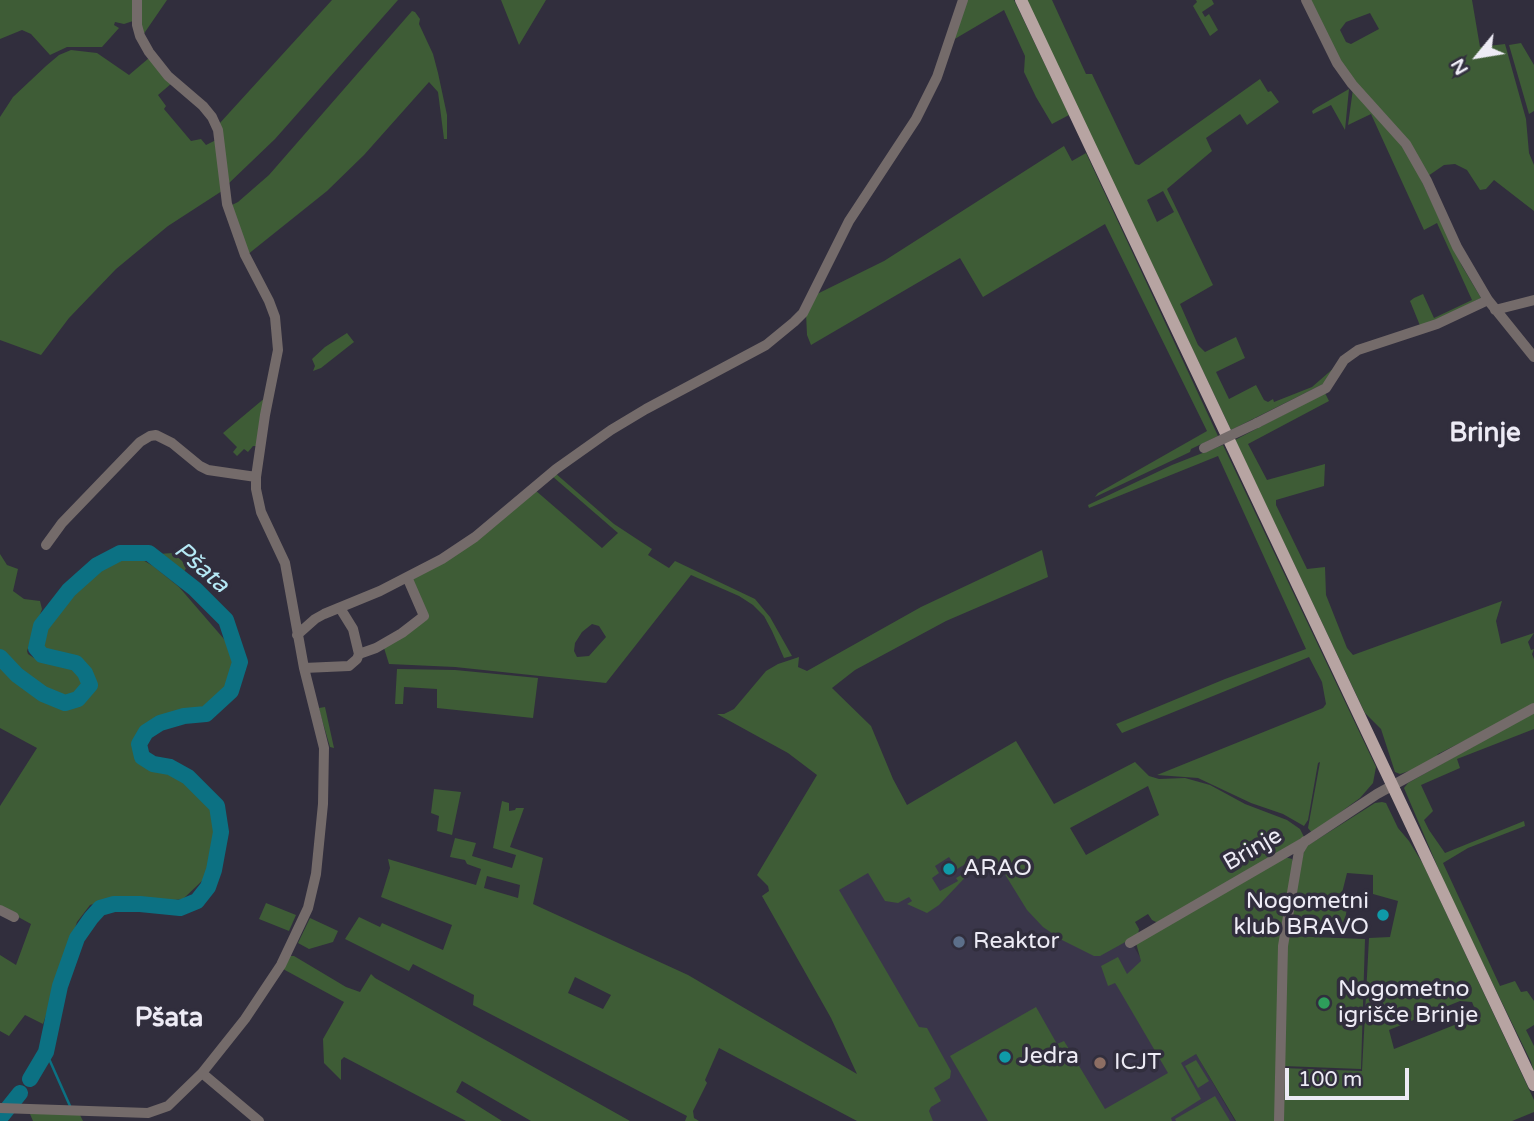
<!DOCTYPE html>
<html>
<head>
<meta charset="utf-8">
<style>
	body { margin:0 }
	#map { position:relative; width:1534px; height:1121px; overflow:hidden; background:#312e3d; font-family:"Varela Round",sans-serif }
	canvas { display:block }
	.north { position:absolute; left:1443px; top:21px; width:70px; height:70px; -webkit-text-stroke:5px #312e3d; paint-order:stroke; rotate:240deg; font-size:19px; font-weight:700; line-height:28px; text-align:center; color:#edebf5 }
	.north::after { content:''; display:block; margin:auto; width:24px; height:32px; background:#edebf5; clip-path:polygon(50% 0,100% 100%,50% 72%,0 100%) }
	.scale { position:absolute; left:1285px; top:1068px; width:124px; height:32px; box-sizing:border-box; border:4px solid #edebf5; border-top:0; padding-left:9px; font-size:21px; line-height:24px; white-space:nowrap; color:#edebf5; -webkit-text-stroke:5px #312e3d; paint-order:stroke }
</style>
</head>
<body>
<div id="map">
<canvas width="1534" height="1121"></canvas>
<div class="north">N</div>
<div class="scale">100 m</div>
</div>
<script>
const ctx = document.querySelector('canvas').getContext('2d');
ctx.lineJoin = 'round';
function paint(path, color) { ctx.fillStyle = color; ctx.fill(path, 'evenodd'); }
const shape = rows => new Path2D(rows.map(r => 'M' + r).join(''));
function strokePath(path, color, width, dash) { ctx.strokeStyle = color; ctx.lineWidth = width; ctx.lineCap = dash ? 'butt' : 'round'; ctx.setLineDash(dash || []); ctx.stroke(path); }
function label(font, color, halo, rows, align = 'center') {
  ctx.font = font + ' "Varela Round",sans-serif'; ctx.lineWidth = 7; ctx.setLineDash([]); ctx.textBaseline = 'middle'; ctx.strokeStyle = halo; ctx.fillStyle = color; for (const [text, x, y, turn = 0] of rows) {
    ctx.save(); ctx.translate(x, y); ctx.rotate((+turn || 0) * Math.PI / 180); ctx.textAlign = isNaN(turn) ? turn : align; if (halo) ctx.strokeText(text, 0, 0); ctx.fillText(text, 0, 0); ctx.restore();
  }
}
paint(shape([
	[1017,745,1235,1121,895,1121,762,896]
]), '#3a364a');
paint(shape([
	[0,0,134,0,133,21,124,24,115,22,114,25,119,28,102,47,67,47,50,55,31,34,22,30,0,39],
	[139,0,167,0,143,35,138,13],
	[332,0,398,0,275,139,227,185,219,124],
	[501,0,546,0,519,45],
	[966,0,1014,0,1069,115,1052,124,1036,97,1024,72,1025,56,1004,10,953,40],
	[1026,0,1052,0,1086,74,1092,74,1135,164,1139,165,1260,79,1268,92,1271,91,1279,102,1247,125,1240,114,1206,138,1212,151,1167,189,1213,285,1180,304,1198,345,1205,352,1236,337,1245,358,1216,372,1229,399,1256,385,1264,400,1268,402,1273,399,1274,402,1312,387,1335,367,1327,382,1231,430],
	[1163,191,1174,212,1157,222,1147,200],
	[1196,0,1212,0,1214,4,1202,12,1205,17,1209,14,1218,30,1210,36,1193,6,1197,2],
	[1309,0,1472,0,1480,47,1505,44,1526,119,1529,153,1534,165,1534,211,1494,180,1486,189,1480,190,1467,170,1455,164,1444,165,1428,176,1340,61],
	[1370,13,1379,29,1351,44,1346,42,1340,30,1346,22],
	[412,11,415,12,420,19,419,24,433,54,438,73,447,115,447,139,444,139,438,92,429,82,364,155,327,191,247,255,230,206,238,202,269,175],
	[1521,43,1534,65,1534,111,1529,114,1509,45],
	[71,50,97,53,129,75,149,58,172,83,158,95,166,106,164,109,191,141,201,139,206,145,216,140,222,191,168,226,116,269,69,318,41,355,0,340,0,117,13,97,46,66,59,55],
	[1349,89,1345,130,1331,105,1313,114,1312,111,1316,108],
	[1353,89,1396,137,1413,163,1462,266,1481,298,1421,328,1410,301,1414,298,1423,294,1434,318,1472,300,1437,223,1424,230,1371,114,1348,125],
	[1064,146,1072,161,1086,153,1218,436,1191,449,1190,452,1095,497,1098,493,1207,431,1105,224,983,297,960,258,811,345,807,335,806,313,815,295,884,261],
	[347,333,354,342,321,368,313,371,315,366,312,359,325,347],
	[1325,393,1329,401,1248,444,1267,480,1325,464,1324,486,1276,500,1276,505,1307,569,1325,567,1326,595,1347,648,1353,655,1502,601,1496,621,1501,644,1534,633,1528,642,1531,650,1534,649,1532,654,1534,659,1534,706,1438,754,1434,760,1421,767,1400,774,1395,772,1381,729,1365,713,1235,440],
	[266,397,258,446,253,446,248,452,244,449,237,456,233,452,237,447,223,433],
	[1223,445,1376,767,1373,783,1360,798,1312,833,1308,828,1320,762,1318,763,1308,820,1304,826,1283,814,1251,803,1198,778,1157,775,1323,708,1326,704,1322,682,1309,657,1122,733,1116,724,1225,679,1306,649,1218,456,1089,508,1088,505,1172,465],
	[555,473,614,524,652,549,648,555,669,568,675,561,755,599,770,617,792,656,784,658,772,631,764,616,753,605,739,596,691,575,606,683,455,667,389,664,384,648,427,619,412,578,535,490,602,548,618,533,552,476],
	[592,624,599,626,606,637,589,656,577,657,574,651,575,643,582,632],
	[1042,550,1048,577,946,621,855,670,832,688,871,726,893,779,907,805,1016,741,1054,804,1135,762,1149,776,1159,779,1185,778,1210,785,1245,804,1287,820,1300,829,1304,837,1158,923,1152,920,1148,914,1135,922,1139,929,1138,935,1100,956,1094,956,1062,940,1043,927,1027,910,998,863,990,858,974,859,957,869,949,857,935,866,939,873,932,878,940,891,958,881,956,878,975,867,939,905,927,913,907,904,912,901,909,897,898,903,885,901,868,873,839,890,919,1027,927,1028,951,1071,950,1078,934,1088,941,1101,931,1107,929,1111,933,1121,857,1121,719,1048,705,1080,707,1083,693,1111,694,1118,699,1121,685,1121,687,1116,473,1005,474,995,413,964,409,971,345,939,359,917,380,927,382,923,443,950,452,925,381,897,390,868,388,859,476,885,481,869,467,864,465,860,450,857,455,838,476,843,472,856,512,868,516,855,493,848,502,801,509,803,509,811,515,810,516,808,524,808,510,847,543,858,533,904,688,975,857,1074,831,1018,762,896,769,891,768,886,757,875,817,775,788,753,717,714,724,714,734,709,766,671,778,664,799,657,798,667,807,671,921,607],
	[1148,786,1159,815,1086,855,1070,828],
	[487,876,520,885,518,898,484,888],
	[575,977,611,995,603,1009,568,993],
	[173,553,182,561,186,568,182,576,158,554],
	[0,554,7,565,18,569,13,591,24,599,40,601,42,609,27,651,28,654,34,658,59,664,62,654,47,650,43,646,42,639,46,627,60,605,80,588,89,573,96,566,119,556,130,555,136,556,153,566,179,587,230,646,235,663,235,673,229,691,223,699,205,711,157,717,145,724,134,738,134,751,141,763,153,770,169,769,189,780,214,806,215,840,211,866,203,880,183,899,157,902,129,897,109,899,90,905,77,922,43,1024,25,1015,9,1036,0,1031,0,955,16,965,31,924,0,907,0,806,37,748,0,728],
	[397,669,455,670,538,678,533,718,437,708,437,689,404,687,403,704,395,704],
	[325,707,334,748,330,747,320,713,319,708],
	[1534,712,1534,729,1457,759,1460,768,1421,785,1433,811,1424,820,1429,830,1445,853,1524,821,1525,826,1468,848,1443,863,1500,986,1515,981,1521,992,1527,991,1534,1001,1534,1025,1526,1030,1534,1046,1534,1073,1531,1062,1450,896,1404,788,1408,783],
	[434,789,461,792,452,835,437,831,439,816,431,813],
	[1382,802,1386,803,1398,828,1409,841,1423,864,1534,1100,1534,1112,1512,1121,1281,1121,1283,1068,1362,1071,1369,938,1390,937,1398,901,1373,894,1373,875,1347,873,1342,893,1337,894,1339,900,1348,901,1344,927,1330,933,1298,930,1292,928,1289,922,1303,854,1307,846,1375,803],
	[1460,1001,1472,1002,1476,1012,1472,1018,1394,1049,1389,1030],
	[1285,857,1292,859,1294,864,1283,928,1277,1121,1236,1121,1196,1054,1181,1063,1201,1099,1171,1118,1172,1121,988,1121,950,1056,1036,1007,1057,1044,1064,1041,1105,1109,1168,1073,1117,986,1115,983,1108,986,1101,966,1118,957,1127,974,1141,961,1136,943],
	[266,903,296,915,289,931,259,919],
	[310,918,338,931,333,942,309,949,298,943],
	[1287,936,1365,939,1361,1069,1283,1066],
	[290,956,294,956,346,987,360,992,371,974,375,978,630,1121,531,1121,462,1081,456,1092,502,1121,466,1121,344,1057,341,1060,341,1080,324,1063,323,1039,344,1002,283,969],
	[1196,1060,1209,1081,1198,1088,1185,1066],
	[1215,1096,1230,1121,1176,1121,1175,1119],
	[79,1113,83,1121,33,1121,30,1114]
]), '#3e5c36');
strokePath(shape([
	[46,1052,70,1106]
]), '#0c7183', 2.5);
strokePath(shape([
	[0,657,17,675,43,694,65,703,78,699,90,685,85,673,76,663,42,655,36,648,41,626,69,590,97,565,120,553,149,553,195,589,226,620,240,662,231,691,206,714,184,716,160,723,146,732,139,744,142,757,153,764,170,767,188,777,217,806,221,832,214,870,208,887,197,901,180,908,140,904,114,904,100,908,91,918,77,938,60,986,46,1052,30,1079],
	[0,1118,20,1093]
]), '#0c7183', 16);
strokePath(shape([
	[1306,0,1337,63,1352,84,1406,144,1427,181,1457,247,1488,300,1534,357],
	[1495,310,1534,300],
	[1257,423,1326,388,1344,360,1358,350,1437,324,1488,300],
	[46,545,62,523,140,442,150,436,156,435,172,443,200,466,208,470,256,477],
	[297,635,315,619,324,614,380,591,442,559,475,537,556,469,611,430,646,409,766,345,794,322,803,313,849,221,916,119,937,77,963,0],
	[359,654,376,648,402,633,424,616,407,577],
	[304,668,349,666,357,659,359,654,353,629,340,608],
	[0,910,14,917],
	[1130,943,1306,841,1377,794,1534,708],
	[202,1073,259,1121],
	[0,1108,148,1113,168,1106,202,1073,245,1019,281,965,308,908,316,874,323,804,324,748,304,668,285,563,261,512,256,489,256,477,265,415,278,350,275,317,269,301,245,255,227,204,218,130,212,117,203,106,168,76,149,52,140,36,137,25,137,0],
	[1279,1121,1283,946,1299,851,1305,841]
]), '#746b6a', 10);
strokePath(shape([
	[1021,0,1534,1085]
]), '#b7a4a2', 12);
strokePath(shape([
	[1204,448,1257,423]
]), '#746b6a', 10);
for (const [x, y, r, color] of [
	[949,869,7,"#0f9aa8"],
	[1383,915,7,"#0f9aa8"],
	[959,942,7,"#5c6f8a"],
	[1324,1003,7,"#2e9e5b"],
	[1005,1057,7,"#0f9aa8"],
	[1100,1063,7,"#8d6e63"]
]) { const dot = new Path2D(); dot.arc(x, y, r, 0, 2 * Math.PI); ctx.fillStyle = color; ctx.fill(dot); strokePath(dot, '#312e3d', 2.5); }
label('23px', '#edebf5', '#312e3d', [
	["Brinje",1253,850,-30]
]);
label('23px', '#edebf5', '#312e3d', [
	["ARAO",963,869],
	["Nogometni",1369,902,"right"],
	["klub BRAVO",1369,928,"right"],
	["Reaktor",973,942],
	["Nogometno",1338,990],
	["igrišče Brinje",1338,1016],
	["Jedra",1019,1057],
	["ICJT",1114,1063]
], 'left');
label('italic 24px', '#b6e9f6', '#312e3d', [
	["Pšata",201,568,41]
]);
label('bold 26px', '#edebf5', '#312e3d', [
	["Brinje",1485,434],
	["Pšata",169,1019]
]);
</script>
</body>
</html>
